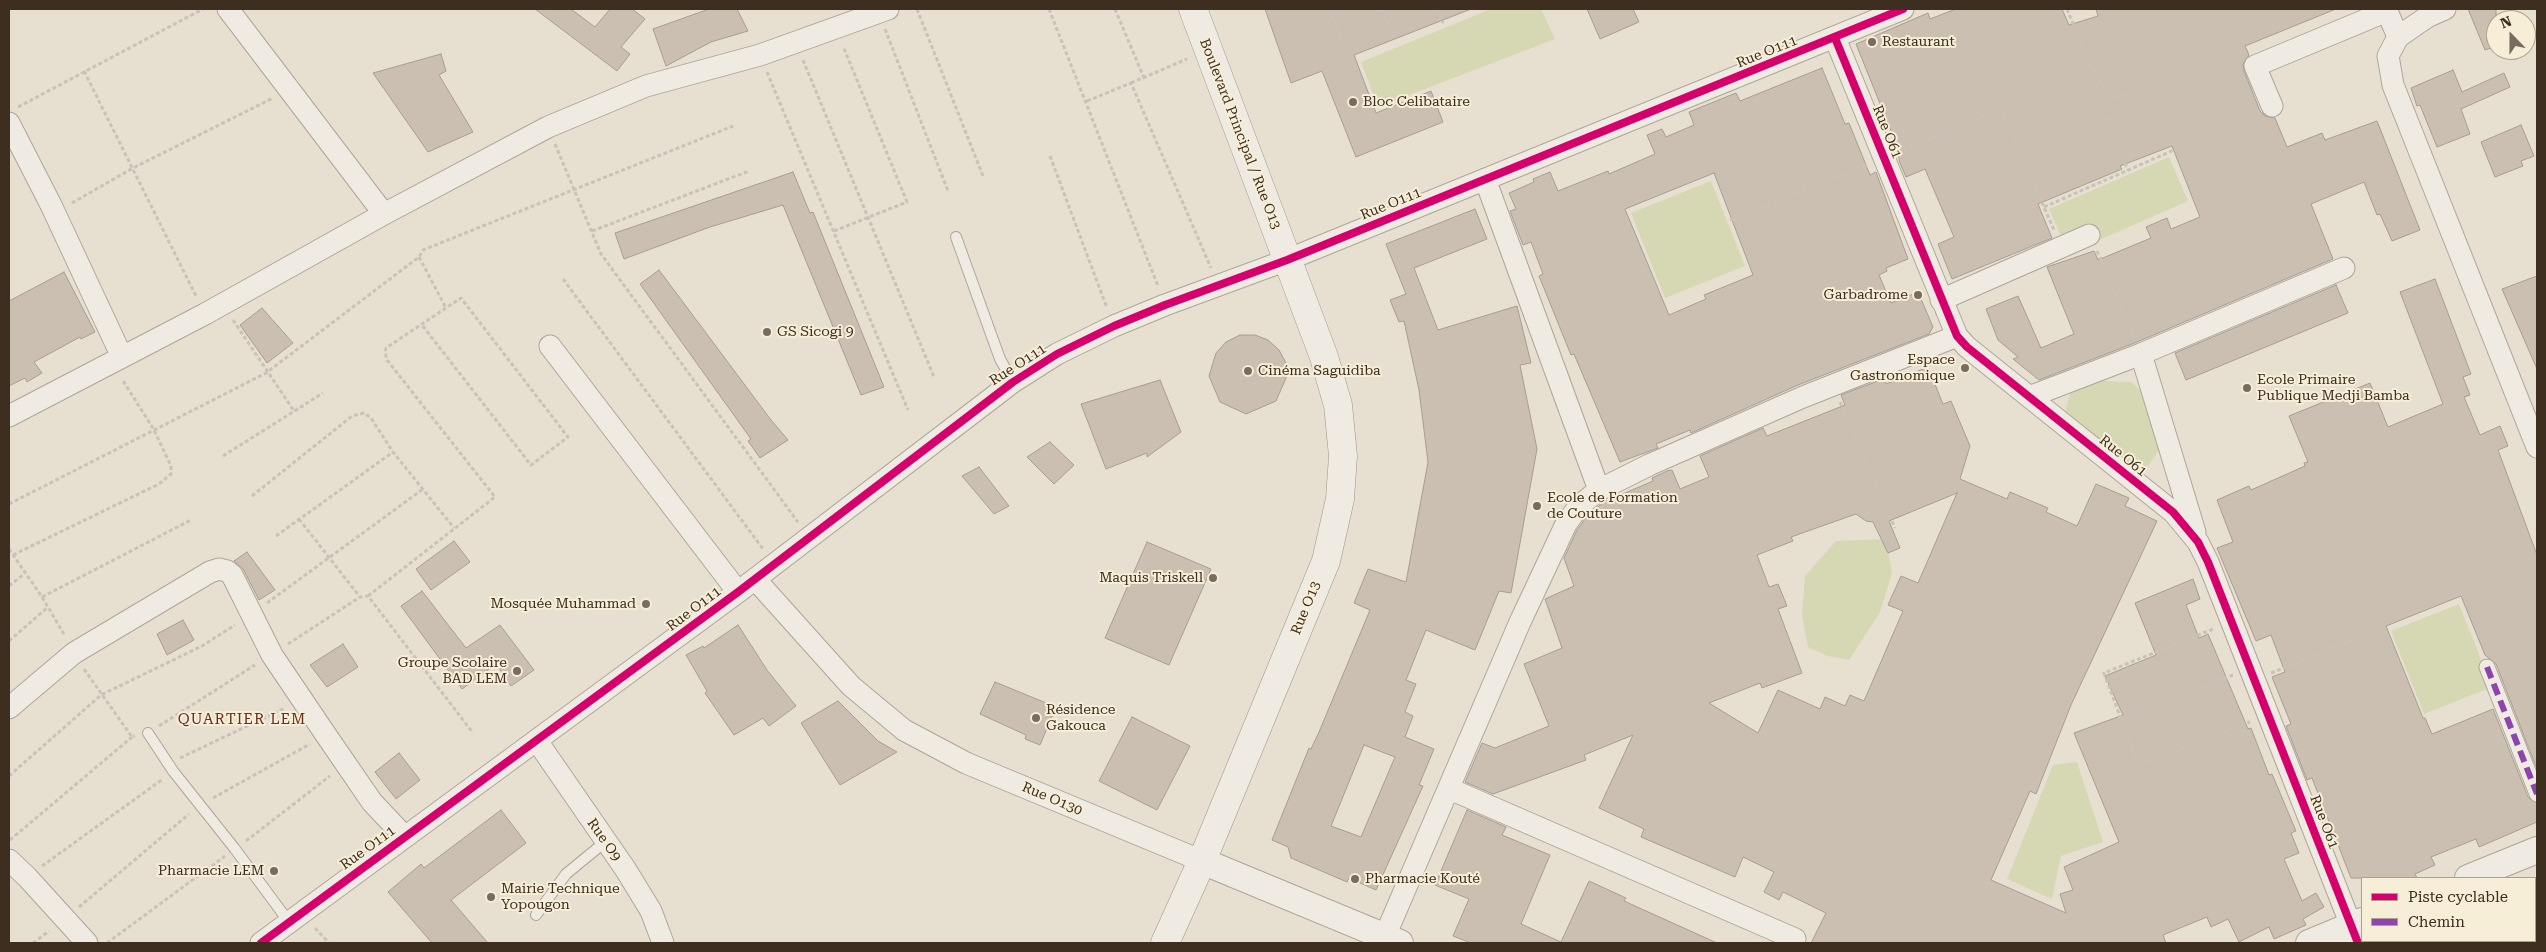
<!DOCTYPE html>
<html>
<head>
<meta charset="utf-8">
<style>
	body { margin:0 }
	#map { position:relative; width:2546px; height:952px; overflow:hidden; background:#e7e0d1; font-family:"Roboto Serif",serif }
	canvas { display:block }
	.frame { position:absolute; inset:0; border:10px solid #3d2e20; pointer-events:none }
	.legend { position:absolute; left:2361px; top:877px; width:175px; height:65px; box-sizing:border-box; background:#f7eed8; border:1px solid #ada18e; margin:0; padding:6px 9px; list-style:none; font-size:15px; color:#3d2e20 }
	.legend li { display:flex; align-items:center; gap:10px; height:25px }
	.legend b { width:25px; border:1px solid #ada18e }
	.north { position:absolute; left:2486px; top:10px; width:50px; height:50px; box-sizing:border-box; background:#f7eed8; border:1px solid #ada18e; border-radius:50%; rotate:338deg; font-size:14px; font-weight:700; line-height:20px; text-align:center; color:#3d2e20 }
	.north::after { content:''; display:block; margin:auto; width:18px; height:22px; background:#786c5e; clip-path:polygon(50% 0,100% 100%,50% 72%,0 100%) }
</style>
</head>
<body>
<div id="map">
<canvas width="2546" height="952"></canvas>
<div class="frame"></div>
<ul class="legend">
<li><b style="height:6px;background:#d6006c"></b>Piste cyclable</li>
<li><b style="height:6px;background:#8e44ad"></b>Chemin</li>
</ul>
<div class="north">N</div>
</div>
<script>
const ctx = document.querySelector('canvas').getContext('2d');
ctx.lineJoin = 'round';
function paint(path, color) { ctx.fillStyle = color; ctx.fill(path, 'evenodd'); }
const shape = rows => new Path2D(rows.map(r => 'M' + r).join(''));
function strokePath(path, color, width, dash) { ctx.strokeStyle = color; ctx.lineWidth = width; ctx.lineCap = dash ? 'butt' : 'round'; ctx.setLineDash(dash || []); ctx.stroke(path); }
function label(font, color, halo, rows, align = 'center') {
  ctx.font = font + ' "Roboto Serif",serif'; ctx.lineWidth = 4; ctx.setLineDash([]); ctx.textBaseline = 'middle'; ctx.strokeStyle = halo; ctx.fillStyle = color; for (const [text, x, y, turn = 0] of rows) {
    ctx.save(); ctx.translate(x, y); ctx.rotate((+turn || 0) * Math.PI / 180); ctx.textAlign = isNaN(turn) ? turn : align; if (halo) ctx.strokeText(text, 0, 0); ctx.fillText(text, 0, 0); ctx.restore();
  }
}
paint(shape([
	[1491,9,1541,9,1555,39,1378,107,1361,62],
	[2169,157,2188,201,2097,241,2063,241,2049,209],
	[1711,181,1745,266,1665,298,1631,213],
	[2103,381,2131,382,2150,400,2163,444,2148,466,2131,468,2065,412,2071,391],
	[1886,539,1892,573,1880,612,1849,660,1828,656,1808,647,1802,615,1805,576,1836,541],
	[2459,604,2492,687,2424,714,2391,631],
	[2077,762,2103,842,2061,856,2052,899,2007,879,2053,765]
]), '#d6d7b3');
const building = shape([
	[535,9,571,9,595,27,610,9,632,9,645,19,621,47,630,54,617,71,535,9],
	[709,9,737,9,748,31,711,42,666,66,653,29,709,9],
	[1265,9,1471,9,1354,55,1376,113,1431,91,1443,122,1356,157,1322,71,1291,83,1265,9],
	[1587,9,1633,9,1639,22,1600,39,1587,9],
	[1956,9,2062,9,2069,25,2098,16,2096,9,2336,9,2245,46,2249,55,2243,64,2244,71,2260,111,2265,116,2275,118,2287,147,2322,133,2325,140,2377,121,2420,230,2392,241,2380,214,2377,215,2364,182,2311,204,2333,259,2137,342,2039,380,2013,359,2018,357,1998,340,1986,309,2018,296,2041,348,2074,334,2047,267,2094,251,2098,260,2151,238,2146,227,2167,218,2171,229,2200,217,2172,146,2120,166,2122,169,2038,204,2052,238,1952,279,1938,244,1954,237,1925,169,1906,177,1900,163,1898,154,1900,153,1856,44,1928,13,1930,19,1956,9],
	[2468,9,2496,9,2496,46,2485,50,2468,9],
	[441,54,446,71,439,75,473,132,428,152,373,73,441,54],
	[1822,68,1845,124,1849,123,1870,175,1876,172,1908,259,1886,268,1887,271,1879,275,1891,303,1918,292,1933,327,1929,334,1798,385,1691,433,1690,430,1656,444,1658,448,1620,462,1574,354,1571,355,1539,276,1543,274,1531,242,1523,245,1510,211,1516,209,1509,193,1534,182,1533,179,1550,172,1558,191,1608,171,1609,174,1655,154,1647,135,1662,129,1666,137,1694,125,1689,112,1736,93,1740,101,1822,68],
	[1714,173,1753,275,1704,295,1706,299,1669,315,1625,209,1714,173],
	[2453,70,2462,92,2504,73,2510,87,2461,109,2470,134,2437,147,2420,105,2417,106,2411,88,2453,70],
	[2521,125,2534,156,2521,161,2523,166,2495,177,2481,142,2521,125],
	[793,172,810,213,813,212,884,387,861,395,783,205,710,227,624,259,615,233,793,172],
	[1475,209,1487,239,1414,268,1438,330,1517,306,1531,363,1520,365,1537,449,1511,593,1499,591,1475,650,1426,630,1406,680,1416,684,1405,712,1413,716,1405,737,1434,749,1419,785,1423,786,1376,890,1349,878,1347,882,1291,858,1288,847,1272,840,1309,748,1311,749,1319,732,1370,610,1354,603,1368,569,1406,582,1428,462,1419,390,1404,321,1399,322,1390,300,1406,294,1386,244,1475,209],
	[1364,745,1395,757,1361,837,1331,826,1364,745],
	[659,270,771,420,788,440,760,458,748,441,751,439,640,284,659,270],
	[64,272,95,332,81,339,80,337,34,362,42,373,27,382,25,378,9,386,9,301,64,272],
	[2537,276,2537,369,2502,289,2537,276],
	[2435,279,2471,374,2463,377,2470,395,2464,397,2480,435,2500,426,2508,446,2498,450,2537,555,2537,769,2496,664,2485,655,2461,596,2386,626,2423,718,2425,718,2432,734,2493,709,2528,797,2537,803,2537,822,2479,847,2476,839,2431,857,2435,865,2415,874,2417,878,2351,878,2312,778,2307,780,2286,726,2291,724,2272,677,2285,672,2271,635,2256,641,2217,548,2233,542,2217,500,2249,486,2251,490,2305,466,2304,463,2308,462,2289,416,2370,383,2388,427,2443,404,2400,292,2435,279],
	[2336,285,2348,313,2186,380,2175,353,2336,285],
	[262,308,293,343,267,363,240,325,262,308],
	[1240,335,1255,335,1268,340,1279,350,1286,363,1286,378,1276,401,1246,414,1220,402,1209,376,1216,353,1226,342,1240,335],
	[1928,367,1943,404,1951,401,1970,446,1960,479,2007,499,2010,492,2048,508,2046,512,2077,526,2096,484,2129,498,2125,506,2157,521,2071,705,2036,794,2030,791,1991,880,2066,913,2060,894,2073,890,2064,867,2119,842,2074,733,2123,715,2105,676,2156,655,2135,603,2193,579,2200,599,2186,605,2199,638,2208,634,2248,729,2251,728,2269,775,2272,774,2296,831,2291,833,2299,853,2284,859,2302,901,2316,893,2324,907,2303,919,2306,925,2274,939,2269,927,2239,942,2228,919,2211,927,2207,917,2163,935,2166,943,1811,943,1826,913,1783,892,1779,900,1764,892,1774,872,1743,857,1735,877,1641,837,1644,829,1599,808,1633,735,1584,755,1586,760,1493,794,1465,782,1482,743,1495,748,1549,726,1524,664,1562,648,1545,599,1574,586,1564,558,1577,530,1588,515,1604,502,1653,481,1652,478,1667,471,1672,470,1680,489,1709,477,1700,456,1763,428,1767,436,1845,405,1841,395,1883,379,1886,384,1928,367],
	[1957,493,1918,583,1901,576,1888,605,1903,611,1864,701,1850,695,1845,706,1825,697,1820,709,1778,690,1758,733,1709,703,1760,683,1762,688,1802,673,1778,609,1787,606,1778,584,1769,587,1757,555,1793,541,1791,537,1856,514,1866,521,1873,522,1888,553,1900,548,1889,521,1957,493],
	[1160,380,1181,432,1147,457,1147,453,1106,469,1081,404,1160,380],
	[1050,442,1074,465,1054,484,1027,457,1050,442],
	[979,467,1009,506,994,514,962,476,979,467],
	[454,541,470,562,431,590,416,569,454,541],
	[1147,542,1211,569,1169,665,1105,638,1147,542],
	[247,552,275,590,259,600,243,569,234,561,247,552],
	[422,591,466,648,500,625,534,670,511,686,496,664,462,689,401,606,422,591],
	[183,620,194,640,167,655,157,634,183,620],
	[738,625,767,670,796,706,769,726,763,718,734,735,705,693,707,691,686,655,703,646,704,648,738,625],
	[343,644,358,667,327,687,310,665,343,644],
	[995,682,1056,707,1040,745,1025,739,1026,735,980,714,995,682],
	[838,701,878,741,897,752,840,785,801,723,838,701],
	[1132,717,1190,746,1157,810,1099,781,1132,717],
	[399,753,420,780,396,799,375,772,399,753],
	[501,810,526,843,451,900,488,943,432,943,388,892,421,864,424,868,501,810],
	[1467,810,1506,827,1502,835,1550,855,1521,924,1561,942,1589,881,1626,898,1624,901,1717,943,1471,943,1453,936,1469,899,1435,885,1467,810]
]);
paint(building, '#cbbfb2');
strokePath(building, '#a89c90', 1);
const service = shape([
	[956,237,1000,359,1013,382],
	[148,733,173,771,235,849,289,922],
	[536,915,566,874,605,842]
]);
const pedestrian = shape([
	[2487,667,2537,794]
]);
const minor = shape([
	[228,9,384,214],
	[2445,9,2427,17,2398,37,2388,56,2393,85,2537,447],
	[1835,38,1957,336,1967,347,2173,512,2198,542,2208,562,2358,943],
	[2272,106,2255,66,2387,11,2398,37],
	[9,123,51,205,122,357],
	[1485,179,1599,490],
	[1941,300,2089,235],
	[550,346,738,592],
	[2141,354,2195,532],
	[2029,397,2141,354,2344,268],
	[9,416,205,314,384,214,548,127,646,86,760,55,888,9],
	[755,579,851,686,904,730,966,763,1202,861],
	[9,708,74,653,210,572,219,569,227,571,232,575,272,655,326,735,372,802,405,837],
	[537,741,626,870,651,911,663,943],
	[1450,789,1795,939],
	[9,860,27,877,87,943],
	[1385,936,1520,622,1566,524,1579,506,1599,490,1649,465,1803,397,1957,336],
	[261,943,738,592,1013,382,1057,354,1114,326,1165,305,1287,260,1903,9]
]);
const tertiary = shape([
	[1202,861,1400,943],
	[2468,878,2537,850],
	[2309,943,2362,921]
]);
const secondary = shape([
	[1165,943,1202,861,1326,561,1340,499,1343,456,1338,405,1324,357,1193,9]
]);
strokePath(service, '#ada599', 12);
strokePath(pedestrian, '#ada599', 17);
strokePath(minor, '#ada599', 23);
strokePath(tertiary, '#ada599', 28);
strokePath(secondary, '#9c958a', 29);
strokePath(shape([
	[917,9,983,176],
	[1049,9,1158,286],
	[1115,9,1144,78],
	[1329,9,1350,60],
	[1382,9,1395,39],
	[1438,9,1443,23],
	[2067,9,2087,59,2112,99,2124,94,2132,109,2105,119,2128,170],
	[885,29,948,191],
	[803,60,934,377],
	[84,71,196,296],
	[767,72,908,410],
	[1131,83,1187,59],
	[1087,101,1131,83,1211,268],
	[18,107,203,9],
	[555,144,601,254,798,522],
	[1903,150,2001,109,2054,230],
	[1050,156,1107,308],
	[72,203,133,168,273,98],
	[2044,207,2256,114],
	[1730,220,1867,165],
	[592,231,749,171],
	[834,231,907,202,843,46],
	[2097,251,2134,337],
	[419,257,446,308],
	[563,279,763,549],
	[233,320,294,411],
	[1840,402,1895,528],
	[223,456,323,393],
	[252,496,352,416,364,413,371,418,393,452,454,528],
	[9,504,266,373,419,257,423,250,733,126],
	[299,519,360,597],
	[276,536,393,452],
	[9,549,42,597,65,636],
	[13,555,159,484,171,474,171,466,154,430,122,379],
	[9,586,24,574],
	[368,596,495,497,387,360,385,352,386,348,461,298,568,437,531,465,422,325],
	[42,597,191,520],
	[267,603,423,489],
	[9,641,48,607],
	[288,644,360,597,368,596,473,733],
	[84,669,132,737,135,736],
	[2271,673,2385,627],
	[2233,675,2121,719,2139,765,2250,722],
	[2121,719,2104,673,2213,629],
	[159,726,255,665],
	[180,758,285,708],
	[9,776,101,695,202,646,235,625],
	[213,798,310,744],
	[10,840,132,737],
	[246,841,330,776],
	[42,866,163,779],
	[79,907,189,814],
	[315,928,329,943],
	[33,943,49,931],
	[107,943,225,856]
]), '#c8c2b9', 3, [4, 2.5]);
strokePath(service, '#efebe3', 10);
strokePath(pedestrian, '#efebe3', 15);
strokePath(minor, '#efebe3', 21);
strokePath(tertiary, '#efebe3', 26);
strokePath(secondary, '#efebe3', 28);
strokePath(shape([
	[2487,667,2537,794]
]), '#8e44ad', 6, [12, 6]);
strokePath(shape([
	[1835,38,1957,336,1967,347,2173,512,2198,542,2208,562,2358,943],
	[261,943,738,592,1013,382,1057,354,1114,326,1165,305,1287,260,1903,9]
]), '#d6006c', 8);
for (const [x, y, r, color] of [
	[1872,42,5,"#786c5e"],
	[1353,102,5,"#786c5e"],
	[1918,295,5,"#786c5e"],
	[767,332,5,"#786c5e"],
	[1965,368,5,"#786c5e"],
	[1248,371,5,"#786c5e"],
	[2247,388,5,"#786c5e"],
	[1537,506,5,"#786c5e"],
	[1213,578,5,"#786c5e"],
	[646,604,5,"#786c5e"],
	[517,671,5,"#786c5e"],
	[1036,718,5,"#786c5e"],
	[274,871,5,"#786c5e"],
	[1355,879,5,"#786c5e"],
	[491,897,5,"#786c5e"]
]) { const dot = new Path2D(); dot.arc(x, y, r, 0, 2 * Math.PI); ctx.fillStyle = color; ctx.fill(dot); strokePath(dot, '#f7eed8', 2); }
label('14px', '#3d2e20', '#f7eed8', [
	["Restaurant",1882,42],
	["Bloc Celibataire",1363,102],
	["Garbadrome",1908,295,"right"],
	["GS Sicogi 9",777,332],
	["Espace",1955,360,"right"],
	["Gastronomique",1955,376,"right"],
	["Cinéma Saguidiba",1258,371],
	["Ecole Primaire",2257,380],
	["Publique Medji Bamba",2257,396],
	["Ecole de Formation",1547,498],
	["de Couture",1547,514],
	["Maquis Triskell",1203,578,"right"],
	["Mosquée Muhammad",636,604,"right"],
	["Groupe Scolaire",507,663,"right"],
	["BAD LEM",507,679,"right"],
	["Résidence",1046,710],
	["Gakouca",1046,726],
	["Pharmacie LEM",264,871,"right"],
	["Pharmacie Kouté",1365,879],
	["Mairie Technique",501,889],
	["Yopougon",501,905]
], 'left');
label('14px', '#3d2e20', '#f7eed8', [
	["Rue O111",1767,52,-22],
	["Rue O61",1887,132,68],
	["Boulevard Principal / Rue O13",1240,134,69],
	["Rue O111",1391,204,-22],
	["Rue O111",1018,365,-33],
	["Rue O61",2123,456,39],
	["Rue O13",1306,608,-68],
	["Rue O111",694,609,-37],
	["Rue O130",1052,799,23],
	["Rue O61",2324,822,69],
	["Rue O9",604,840,55],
	["Rue O111",368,848,-36]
]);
ctx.letterSpacing = '1px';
label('15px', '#6b2e1e', '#f7eed8', [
	["QUARTIER LEM",242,720]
]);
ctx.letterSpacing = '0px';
</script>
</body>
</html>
